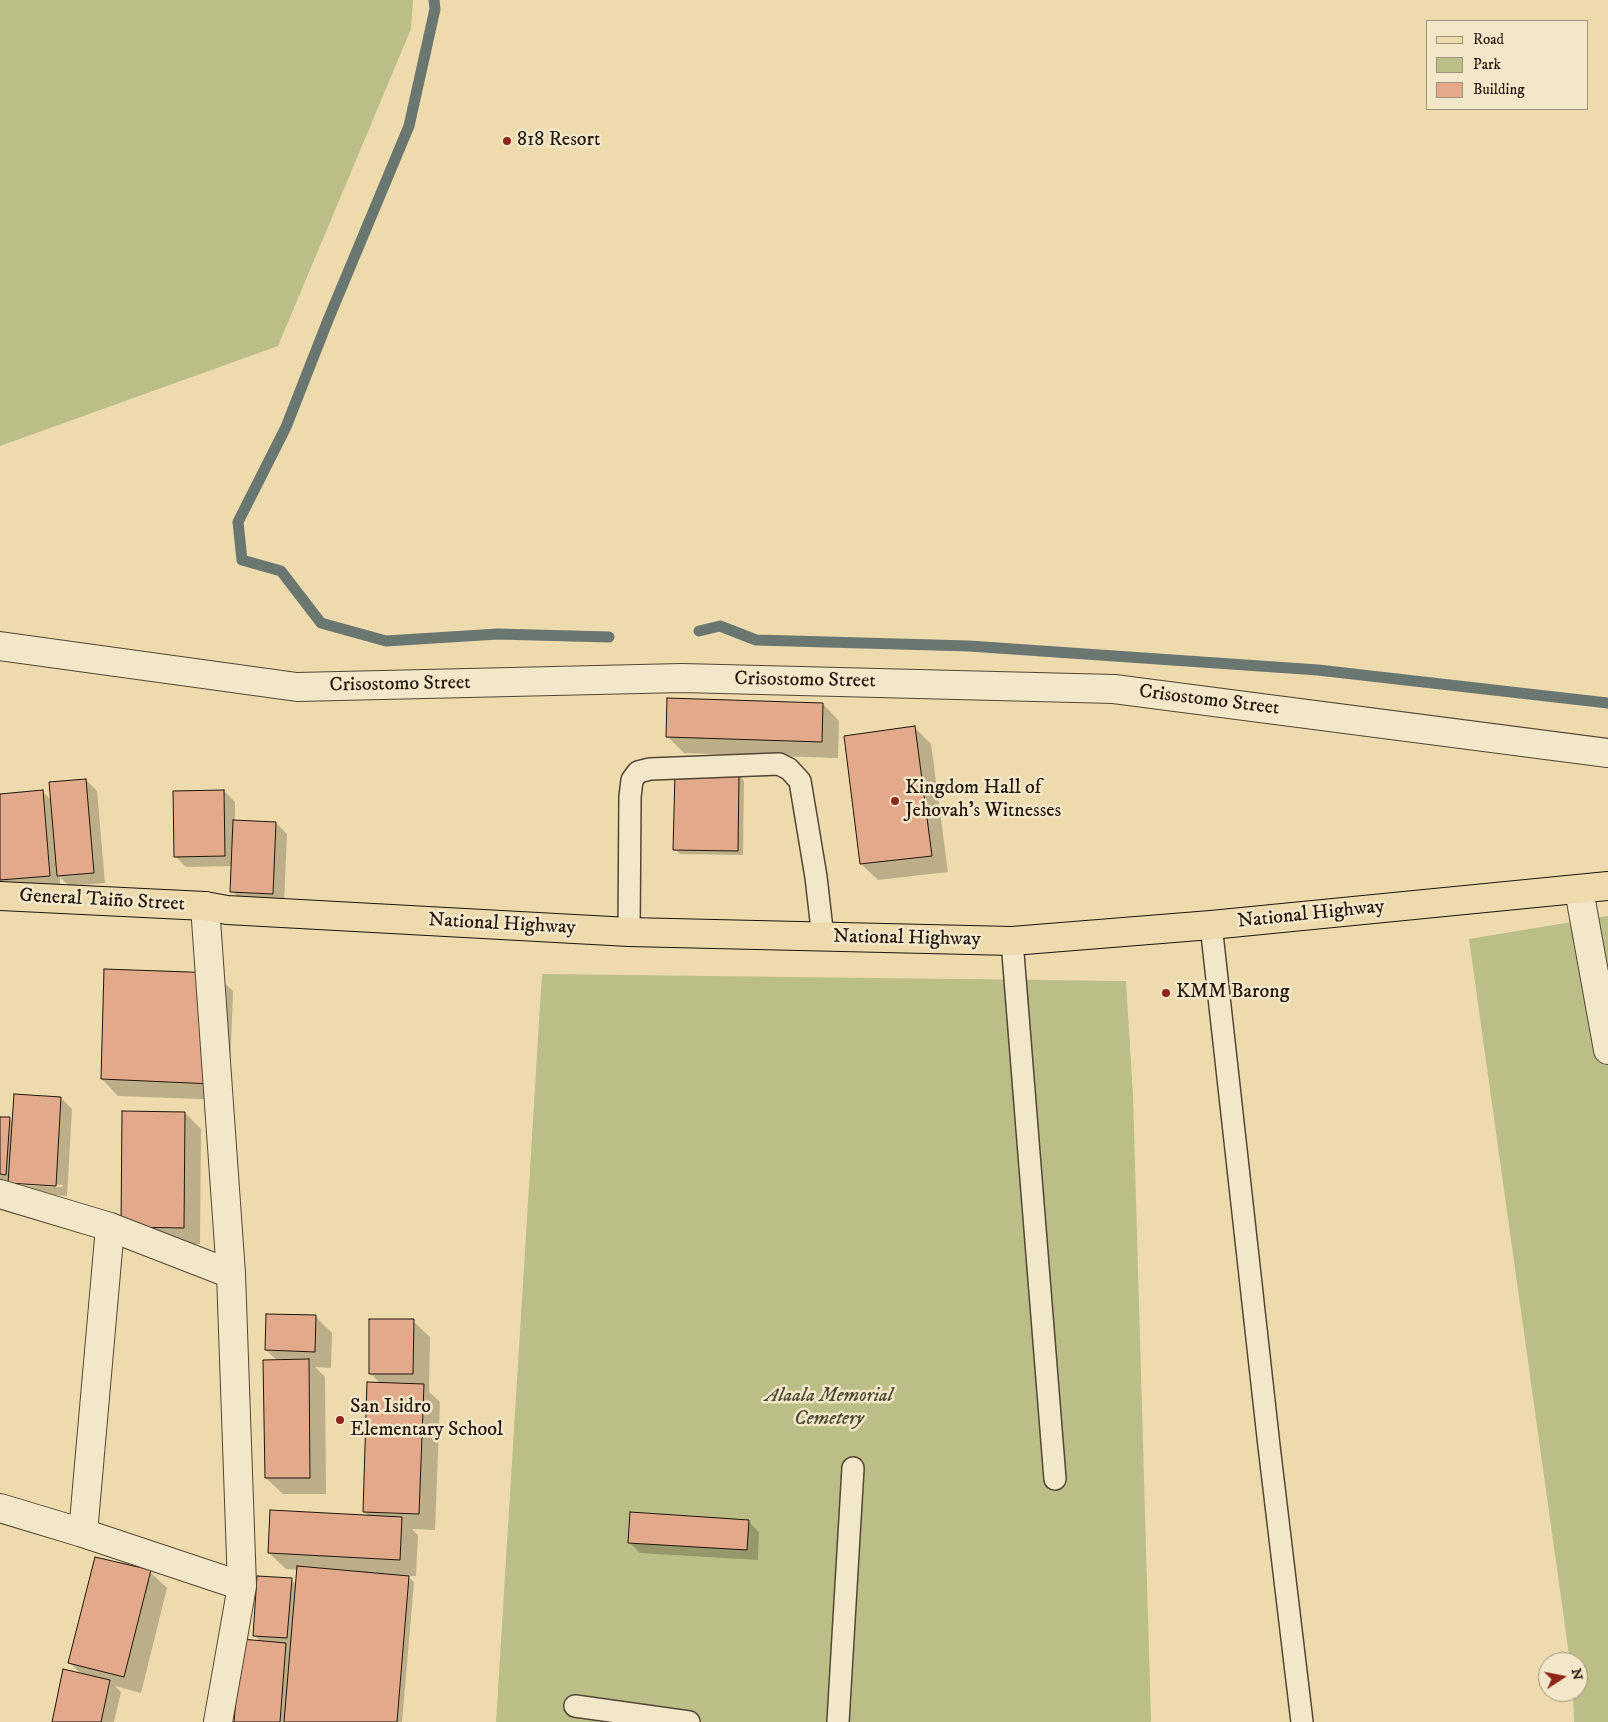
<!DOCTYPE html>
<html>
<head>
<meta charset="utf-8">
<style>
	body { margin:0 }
	#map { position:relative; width:1608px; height:1722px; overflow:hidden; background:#eddaad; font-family:"IM FELL DW Pica",serif }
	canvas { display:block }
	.legend { position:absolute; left:1426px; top:20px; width:162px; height:90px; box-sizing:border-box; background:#f3e7ca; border:1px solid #9f937e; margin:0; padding:6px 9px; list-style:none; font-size:15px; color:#20160d }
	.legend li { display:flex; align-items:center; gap:10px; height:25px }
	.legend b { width:25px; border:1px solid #9f937e }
	.north { position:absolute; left:1538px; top:1652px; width:50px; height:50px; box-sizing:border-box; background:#f3e7ca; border:1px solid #9f937e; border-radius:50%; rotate:79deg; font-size:14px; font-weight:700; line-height:20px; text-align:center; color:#20160d }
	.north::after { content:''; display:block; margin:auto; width:18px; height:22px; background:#8f2418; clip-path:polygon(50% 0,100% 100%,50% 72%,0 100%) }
</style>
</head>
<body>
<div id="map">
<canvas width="1608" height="1722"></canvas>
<ul class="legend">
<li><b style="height:6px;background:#eddaad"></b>Road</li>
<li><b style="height:14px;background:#bcbe88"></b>Park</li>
<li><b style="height:14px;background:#e2aa8a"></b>Building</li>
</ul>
<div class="north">N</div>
</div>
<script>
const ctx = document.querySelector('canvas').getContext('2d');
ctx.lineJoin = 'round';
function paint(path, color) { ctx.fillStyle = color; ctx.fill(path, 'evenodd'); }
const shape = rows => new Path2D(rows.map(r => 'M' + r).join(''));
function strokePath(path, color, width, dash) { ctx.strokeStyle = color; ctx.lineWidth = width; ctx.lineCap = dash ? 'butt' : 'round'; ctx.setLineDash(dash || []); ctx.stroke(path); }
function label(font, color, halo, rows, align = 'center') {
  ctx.font = font + ' "IM FELL DW Pica",serif'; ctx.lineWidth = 5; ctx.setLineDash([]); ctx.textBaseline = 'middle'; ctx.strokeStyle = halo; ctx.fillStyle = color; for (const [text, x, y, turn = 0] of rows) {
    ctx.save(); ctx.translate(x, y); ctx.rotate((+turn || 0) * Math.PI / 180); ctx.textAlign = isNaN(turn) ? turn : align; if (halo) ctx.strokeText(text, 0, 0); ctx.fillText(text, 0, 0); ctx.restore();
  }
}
paint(shape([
	[0,0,413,0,411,29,278,346,0,446],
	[1608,916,1608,1722,1574,1722,1573,1692,1578,1692,1578,1662,1570,1662,1469,939],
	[542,974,1126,981,1133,1096,1151,1722,496,1722]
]), '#bcbe88');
paint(shape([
	[823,704,839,721,838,758,684,753,667,736],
	[915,728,931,744,948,872,878,880,861,864],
	[739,775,744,781,743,855,680,854,675,849],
	[86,780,97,791,105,883,69,886,60,877,60,887,0,883,0,795,43,792,52,801],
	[224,791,235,802,235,821,276,823,287,834,284,904,243,902,232,891,233,866,186,867,175,856],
	[216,975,233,991,229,1100,118,1096,102,1079],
	[15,1095,61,1098,72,1109,67,1196,21,1193,0,1184,0,1118,9,1118,13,1123],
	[20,1182,63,1185,62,1187,20,1185],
	[185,1113,201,1129,200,1244,139,1243],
	[315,1316,332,1333,331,1368,315,1367,325,1377,326,1494,283,1494,266,1478,278,1361,266,1350],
	[413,1321,430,1337,429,1392,440,1402,435,1530,412,1529,418,1535,416,1576,407,1576,414,1582,402,1722,235,1722,261,1642,254,1635,291,1579,296,1585,298,1570,286,1569,269,1553,370,1517,364,1512,381,1384,370,1373],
	[748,1521,759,1532,758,1560,640,1553,629,1542],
	[150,1572,167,1588,141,1693,115,1686,121,1692,114,1722,53,1722,82,1675,70,1663]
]), '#0003');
strokePath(shape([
	[434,0,435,9,409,126,328,320,286,427,238,522,242,560,281,571,321,623,386,641,498,634,609,637],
	[699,631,720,626,756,640,969,646,1318,670,1608,703]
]), '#6a7771', 11);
const building = shape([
	[667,698,823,703,822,742,666,737,667,698],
	[915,726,932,856,860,864,844,736,915,726],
	[675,773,739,774,738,851,673,850,675,773],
	[86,779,94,873,57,876,49,782,86,779],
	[43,790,50,876,0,880,0,794,43,790],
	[224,790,225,856,174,857,173,791,224,790],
	[233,820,276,822,273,894,230,892,233,820],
	[104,969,217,973,213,1084,101,1079,104,969],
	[14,1094,61,1097,56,1186,8,1183,14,1094],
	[122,1111,185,1112,184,1228,121,1227,122,1111],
	[0,1117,10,1117,6,1175,0,1174,0,1117],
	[266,1314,316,1315,315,1352,265,1350,266,1314],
	[369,1319,414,1319,413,1374,369,1374,369,1319],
	[309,1359,310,1478,265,1478,263,1360,309,1359],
	[367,1382,424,1384,419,1514,363,1512,367,1382],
	[270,1510,402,1517,400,1560,268,1553,270,1510],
	[630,1512,749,1520,747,1550,628,1543,630,1512],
	[95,1557,151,1570,124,1677,68,1663,95,1557],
	[297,1566,409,1576,397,1722,284,1722,297,1566],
	[257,1576,292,1578,287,1638,253,1636,257,1576],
	[241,1639,286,1643,280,1722,234,1722,241,1639],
	[63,1669,110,1680,101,1722,52,1722,63,1669]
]);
paint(building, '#e2aa8a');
strokePath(building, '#20160d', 1);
const service = shape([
	[1211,925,1269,1446,1302,1722],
	[629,932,630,797,632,780,638,772,650,769,779,764,789,769,800,781,816,877,823,938],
	[1012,941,1055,1479],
	[575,1706,689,1722],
	[838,1722,853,1468]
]);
const minor = shape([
	[0,646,297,687,682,678,1114,689,1608,753],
	[1579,890,1608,1050],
	[0,1194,110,1227,231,1274],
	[0,1508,83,1533,242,1586,231,1274,205,906],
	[83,1533,110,1227],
	[218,1722,242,1586]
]);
const primary = shape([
	[0,896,205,906,227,910,629,932,1012,941,1211,925,1608,886]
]);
strokePath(service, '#534735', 24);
strokePath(minor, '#534735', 30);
strokePath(primary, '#20160d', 30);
strokePath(service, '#f3e7ca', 21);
strokePath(minor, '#f3e7ca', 28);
strokePath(primary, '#eddaad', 28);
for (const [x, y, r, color] of [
	[507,141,5,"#8f2418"],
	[895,801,5,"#8f2418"],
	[1166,993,5,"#8f2418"],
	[340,1420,5,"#8f2418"]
]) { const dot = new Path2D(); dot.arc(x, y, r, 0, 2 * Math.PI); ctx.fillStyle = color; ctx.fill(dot); strokePath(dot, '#f3e7ca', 2); }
label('20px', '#20160d', '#f3e7ca', [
	["818 Resort",517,141],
	["Kingdom Hall of",905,789],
	["Jehovah's Witnesses",905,812],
	["KMM Barong",1176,993],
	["San Isidro",350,1408],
	["Elementary School",350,1431]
], 'left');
label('20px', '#20160d', '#f3e7ca', [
	["Crisostomo Street",805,681,1],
	["Crisostomo Street",400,685,-1],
	["Crisostomo Street",1209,701,7],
	["General Taiño Street",102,901,3],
	["National Highway",1311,915,-6],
	["National Highway",502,925,3],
	["National Highway",907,939,1]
]);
label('italic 20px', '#4f4832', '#f3e7ca', [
	["Alaala Memorial",829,1397],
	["Cemetery",829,1420]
]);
</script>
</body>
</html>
